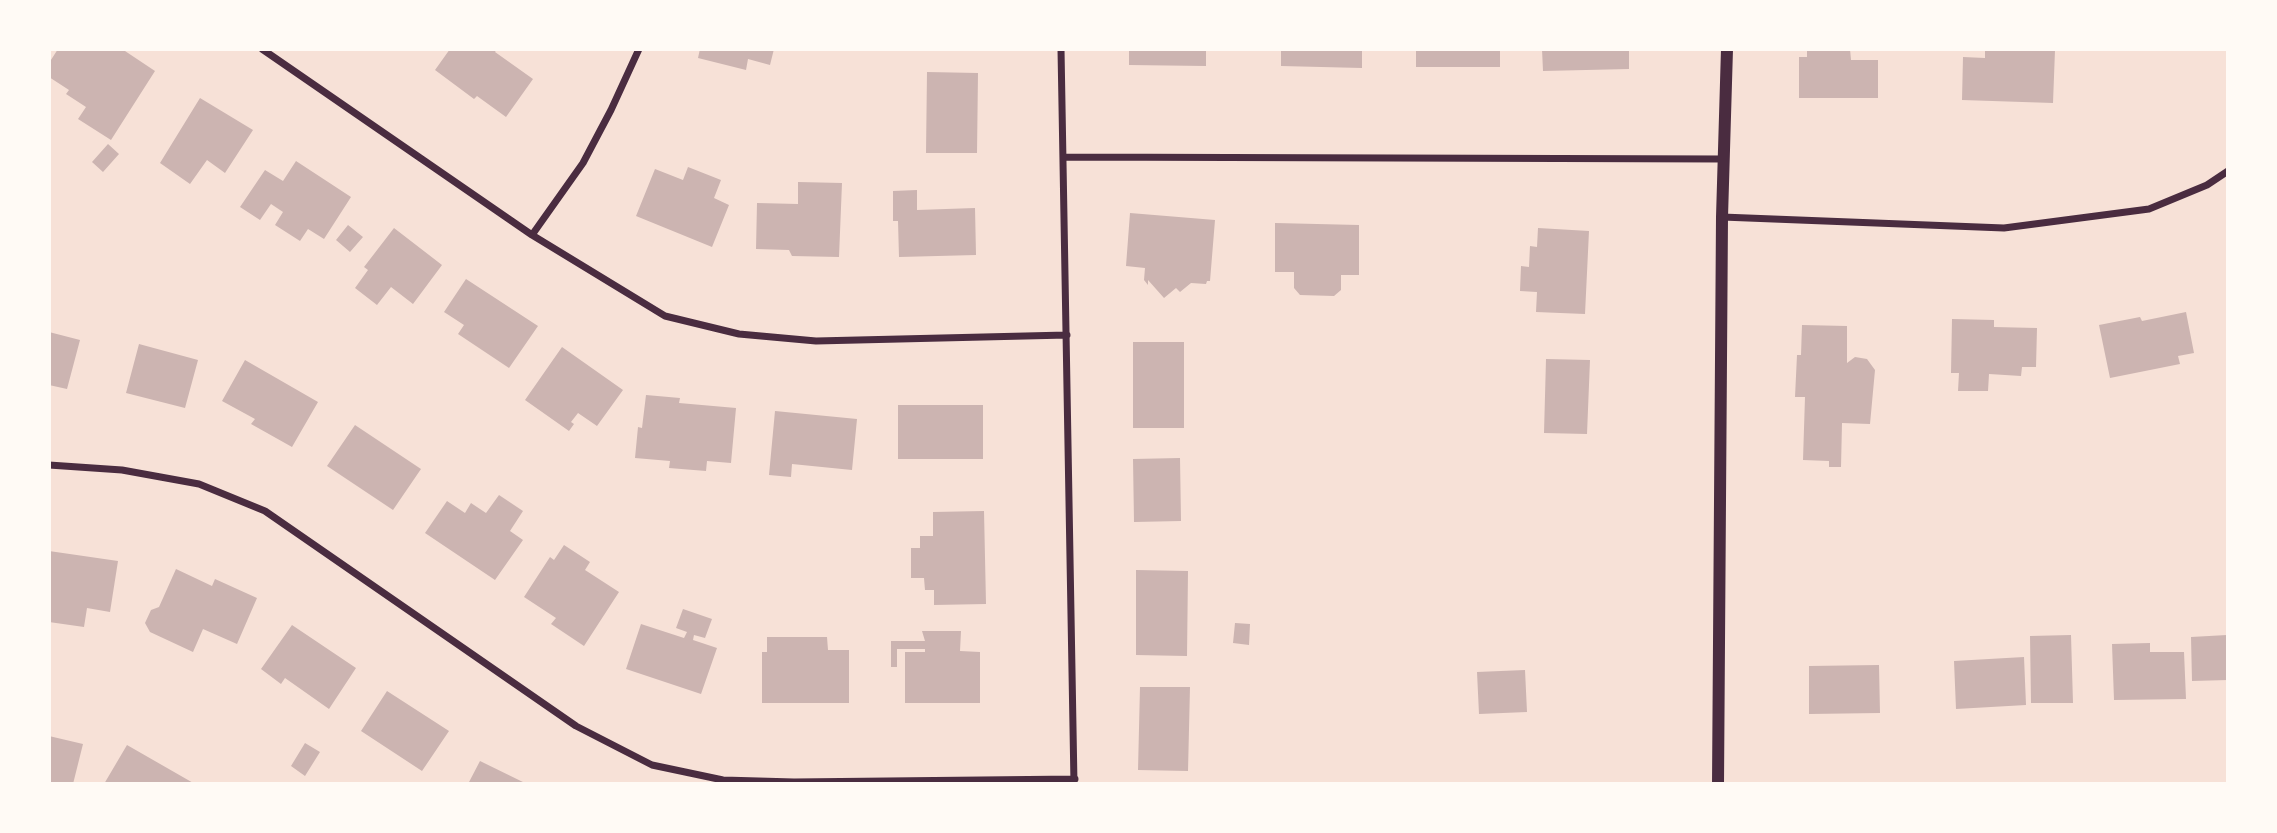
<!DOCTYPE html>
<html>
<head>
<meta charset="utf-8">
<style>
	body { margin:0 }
	#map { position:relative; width:2277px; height:833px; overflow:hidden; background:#f7e1d7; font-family:"IBM Plex Sans",sans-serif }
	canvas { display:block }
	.frame { position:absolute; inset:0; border:51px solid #fffaf5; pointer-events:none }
</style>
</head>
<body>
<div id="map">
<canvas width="2277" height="833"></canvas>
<div class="frame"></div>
</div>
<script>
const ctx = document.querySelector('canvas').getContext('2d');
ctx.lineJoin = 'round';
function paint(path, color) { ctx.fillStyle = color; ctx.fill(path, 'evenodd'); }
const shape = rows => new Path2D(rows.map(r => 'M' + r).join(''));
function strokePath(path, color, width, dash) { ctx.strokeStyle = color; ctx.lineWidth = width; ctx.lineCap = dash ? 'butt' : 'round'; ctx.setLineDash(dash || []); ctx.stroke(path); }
paint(shape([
	[58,49,122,49,155,71,111,140,78,119,86,107,66,94,69,90,49,77,49,63],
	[450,49,497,49,495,52,533,79,506,117,477,96,474,99,435,70],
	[700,49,774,49,770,65,748,59,746,70,698,58],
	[1129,49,1206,49,1206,66,1129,65],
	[1281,49,1362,49,1362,68,1281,66],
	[1416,49,1500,49,1500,67,1416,67],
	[1542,49,1629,49,1629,69,1543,71],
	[1807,49,1850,49,1851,60,1878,60,1878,98,1799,98,1799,57,1807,57],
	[1985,49,2055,50,2053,103,1962,100,1963,57,1985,58],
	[927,72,978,73,977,153,926,153],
	[200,98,253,130,225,173,207,160,190,184,160,163],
	[108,144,119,154,103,172,92,162],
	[296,161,351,197,324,239,308,229,300,241,275,225,283,212,271,204,260,220,240,207,265,170,283,181],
	[688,167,721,180,714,198,729,205,712,247,636,216,655,169,683,180],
	[798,182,842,183,839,257,792,256,789,250,756,249,757,203,798,204],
	[917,190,917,210,975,208,976,255,899,257,898,221,893,221,893,191],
	[1130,213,1215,220,1210,281,1207,281,1206,284,1191,283,1180,292,1176,288,1164,298,1148,280,1148,285,1144,280,1145,268,1126,266],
	[1275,223,1359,225,1359,275,1341,275,1341,290,1334,296,1300,295,1294,288,1294,272,1275,272],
	[348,225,363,237,350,252,336,240],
	[394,228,442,265,413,304,391,287,377,305,355,288,368,270,364,267],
	[1538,228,1589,231,1585,314,1536,312,1537,292,1520,291,1521,266,1529,267,1530,246,1537,247],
	[466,279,538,326,509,368,458,334,464,325,444,312],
	[2186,312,2194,353,2178,356,2180,364,2110,378,2099,325,2140,317,2142,321],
	[1952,319,1994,320,1994,327,2037,328,2036,367,2022,367,2021,376,1989,374,1988,391,1958,391,1959,373,1951,373],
	[1802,325,1847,326,1847,363,1855,357,1867,359,1875,370,1870,424,1842,423,1841,467,1829,467,1829,461,1803,460,1805,397,1795,397,1797,355,1801,355],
	[49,332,80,340,67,389,49,385],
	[1133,342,1184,342,1184,428,1133,428],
	[139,344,198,360,185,408,126,393],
	[562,347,623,390,597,426,578,413,571,422,574,424,569,431,525,400],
	[1546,359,1590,360,1587,434,1544,433],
	[245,360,318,402,292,447,251,424,255,419,222,401],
	[646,395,680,398,679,403,736,408,731,463,707,461,706,471,669,468,670,461,635,458,638,427,642,428],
	[898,405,983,405,983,459,898,459],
	[775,411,857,419,852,470,792,464,791,477,769,475],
	[355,425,421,469,393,510,327,466],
	[1180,458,1181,521,1134,522,1133,459],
	[499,495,523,511,510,531,523,540,495,580,425,533,447,501,465,513,471,503,486,513],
	[984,511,986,604,934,605,934,590,925,590,924,578,911,578,911,548,920,548,920,536,933,536,933,512],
	[564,545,590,562,585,570,619,592,584,646,551,624,556,618,524,597,550,557,554,560],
	[49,551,118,561,110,612,87,608,84,627,49,622,51,602,49,602],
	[176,569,212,586,215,579,257,598,237,644,203,629,193,652,150,632,145,623,151,610,159,607],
	[1136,570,1188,571,1187,656,1136,655],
	[683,609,712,619,705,638,694,635,693,640,717,648,701,694,626,669,641,624,684,638,687,632,676,628],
	[1235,623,1250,624,1249,645,1233,643],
	[292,625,356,668,329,709,285,678,281,684,261,669],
	[922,631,961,631,960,651,980,652,980,703,905,703,905,652,925,652,925,649,897,649,897,667,891,667,891,641,925,641],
	[2071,635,2073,703,2031,703,2030,636],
	[2227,635,2228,680,2192,681,2191,637],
	[767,637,827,637,828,650,849,650,849,703,762,703,762,652,767,652],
	[2150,643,2150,652,2184,652,2186,699,2114,700,2112,644],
	[2024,657,2026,705,1956,709,1954,661],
	[1879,665,1880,713,1809,714,1809,666],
	[1525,670,1527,712,1479,714,1477,672],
	[1140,687,1190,687,1188,771,1138,770],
	[387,691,449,731,422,771,361,731],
	[49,736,83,744,73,784,49,784],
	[305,743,320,752,305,776,291,766],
	[127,745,195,784,104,784],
	[480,761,527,784,468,784]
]), '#ccb4b1');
strokePath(shape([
	[262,49,532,235,665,316,739,334,816,341,1067,335],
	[1061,49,1074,784],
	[1064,157,1723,159],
	[1722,217,2004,228,2149,209,2207,185,2228,171],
	[532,235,583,163,611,110,639,49],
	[49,465,122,470,199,484,265,511,576,726,652,765,723,780,794,782,1075,779]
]), '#4a2c40', 7);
strokePath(shape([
	[1718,784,1722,217,1727,49]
]), '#4a2c40', 12);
</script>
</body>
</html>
